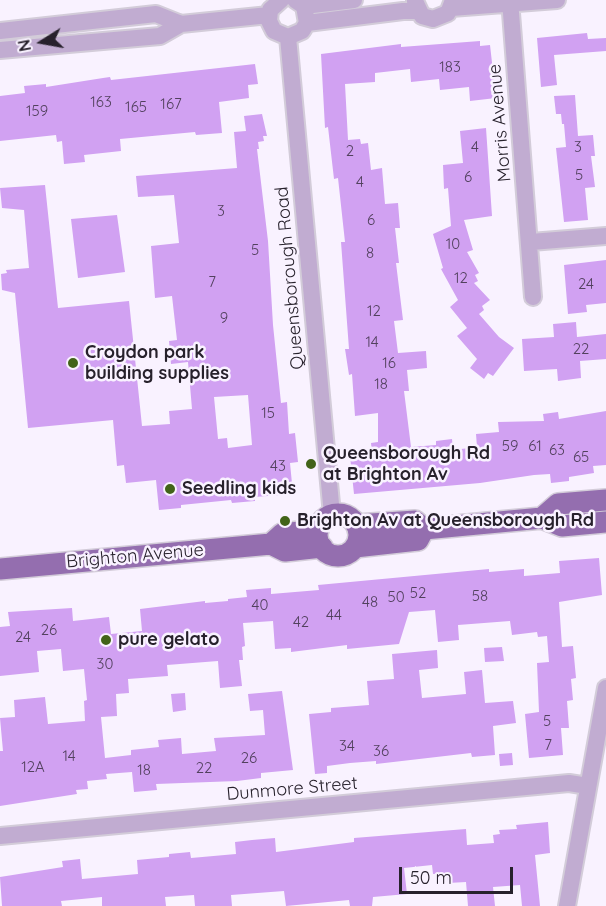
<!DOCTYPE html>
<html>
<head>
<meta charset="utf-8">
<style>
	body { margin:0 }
	#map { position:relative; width:606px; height:906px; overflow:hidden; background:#f9f2ff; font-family:Quicksand,sans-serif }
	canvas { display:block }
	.north { position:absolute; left:12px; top:12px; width:60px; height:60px; -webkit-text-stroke:4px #f9f2ff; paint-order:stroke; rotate:259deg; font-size:16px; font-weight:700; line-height:24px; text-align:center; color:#27212c }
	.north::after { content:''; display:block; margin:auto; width:21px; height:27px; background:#27212c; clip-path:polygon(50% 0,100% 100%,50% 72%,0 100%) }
	.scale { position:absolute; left:399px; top:867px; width:114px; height:27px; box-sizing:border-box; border:3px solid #27212c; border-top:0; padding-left:8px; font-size:18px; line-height:21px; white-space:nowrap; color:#27212c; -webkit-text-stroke:4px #f9f2ff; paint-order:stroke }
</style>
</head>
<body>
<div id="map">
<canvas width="606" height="906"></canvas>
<div class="north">N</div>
<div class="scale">50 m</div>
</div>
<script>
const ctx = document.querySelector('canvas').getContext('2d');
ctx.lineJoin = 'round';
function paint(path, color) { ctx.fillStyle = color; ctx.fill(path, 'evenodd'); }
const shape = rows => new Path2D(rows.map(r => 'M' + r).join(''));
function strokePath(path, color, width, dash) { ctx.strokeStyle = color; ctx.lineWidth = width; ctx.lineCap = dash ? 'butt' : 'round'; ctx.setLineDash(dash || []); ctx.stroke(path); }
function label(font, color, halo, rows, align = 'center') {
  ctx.font = font + ' Quicksand,sans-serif'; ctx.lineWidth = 5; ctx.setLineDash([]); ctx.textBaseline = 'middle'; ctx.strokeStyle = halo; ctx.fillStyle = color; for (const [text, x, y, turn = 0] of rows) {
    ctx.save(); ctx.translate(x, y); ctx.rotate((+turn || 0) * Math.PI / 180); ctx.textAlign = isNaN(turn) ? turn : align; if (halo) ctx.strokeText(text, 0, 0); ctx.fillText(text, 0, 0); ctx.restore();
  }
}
paint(shape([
	[587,33,588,39,606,38,606,51,554,55,557,85,541,87,537,38],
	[480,41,480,46,490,45,496,98,470,101,469,87,440,90,439,79,411,82,410,69,375,73,375,82,345,84,348,140,360,139,361,144,368,143,371,170,382,168,385,204,398,203,400,228,395,228,399,263,396,263,403,320,394,321,398,353,426,351,427,368,407,370,409,391,404,391,411,447,436,445,436,441,452,439,453,450,477,447,476,434,499,432,498,422,544,421,543,414,558,412,559,419,606,411,606,465,593,466,594,473,569,477,569,481,551,483,550,474,534,475,480,483,354,494,350,456,372,453,371,443,378,442,378,413,355,416,352,374,349,375,345,349,349,349,341,242,345,242,338,178,334,179,328,127,325,128,321,54,401,44,401,47],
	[255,64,258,84,248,85,249,98,219,102,222,133,196,135,195,132,120,139,121,151,84,155,85,162,64,164,62,141,57,142,56,135,0,141,0,96,25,93,24,86,46,84,46,87,103,78,110,77,111,80],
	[575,95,578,136,593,135,595,156,591,156,595,187,585,188,588,220,564,222,556,148,566,147,564,124,562,124,561,114,556,114,554,96],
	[262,114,267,136,263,136,264,141,258,142,259,149,257,149,268,241,273,325,281,403,287,402,289,434,295,433,298,462,290,463,293,494,255,497,255,501,232,503,231,500,181,505,181,508,159,510,156,480,126,483,124,465,117,466,113,420,28,428,15,293,2,290,1,274,7,273,6,270,29,268,24,210,2,208,0,188,45,185,58,308,129,301,142,426,170,424,169,411,192,409,188,362,171,364,169,341,177,340,172,296,155,298,151,246,179,243,174,195,138,197,136,176,237,168,234,132,246,131,244,116],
	[248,395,252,445,228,448,227,438,218,439,214,397],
	[486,128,492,216,464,220,473,250,467,252,479,273,475,275,478,281,474,283,490,300,482,306,484,310,479,314,499,337,514,348,493,376,488,373,484,379,470,368,477,359,457,336,467,328,450,307,458,300,441,269,443,268,433,234,451,226,448,188,444,189,443,165,463,163,460,131],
	[117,215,125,272,78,278,71,219],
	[606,260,606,303,586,305,587,312,568,314,564,265],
	[576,322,577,337,606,334,606,359,580,361,581,378,558,381,557,369,524,371,522,339,554,337,553,324],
	[599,558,602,595,559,602,562,647,573,646,576,678,571,679,573,700,567,701,569,728,561,728,563,755,529,758,525,714,539,712,537,663,549,662,547,636,538,637,537,632,512,635,510,621,458,625,459,640,438,642,435,610,409,612,399,644,347,649,347,645,291,652,291,648,275,649,273,621,243,623,245,646,242,647,243,660,239,660,242,686,220,688,218,661,167,665,168,676,128,679,129,693,116,694,117,716,101,717,105,758,131,755,131,750,159,747,158,740,181,738,182,754,216,751,214,738,265,735,263,710,250,711,248,694,282,691,293,770,261,773,261,778,237,781,156,784,157,790,134,792,132,772,106,774,107,779,87,781,88,789,76,790,77,794,0,806,0,751,3,751,0,718,15,717,14,700,45,697,48,724,85,721,84,701,87,700,84,669,63,671,61,649,37,651,39,672,0,676,0,627,10,626,8,612,72,608,73,621,109,617,111,634,142,631,140,609,205,601,205,603,228,601,228,599,247,597,246,590,271,588,271,594,319,590,318,585,489,569,489,572,524,569,524,576,560,573,559,561],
	[502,647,504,661,485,662,484,648],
	[437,650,438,668,419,670,422,698,466,694,464,672,482,670,485,703,513,701,516,723,493,726,495,755,472,757,471,753,376,764,376,761,350,763,327,766,327,773,315,774,309,714,331,712,331,708,369,705,367,681,394,679,392,654],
	[185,693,186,710,173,712,171,694],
	[512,753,513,765,500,766,499,754],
	[548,822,550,853,535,855,540,906,522,906,520,885,493,887,495,906,468,906,466,882,448,883,447,873,433,874,432,865,404,868,407,894,373,897,372,906,350,906,349,900,286,906,284,891,231,895,232,906,195,906,194,895,165,897,166,906,102,906,102,897,61,901,62,906,2,906,0,877,63,867,62,861,80,859,82,879,138,874,137,860,169,857,169,854,190,852,191,858,236,854,235,842,252,840,275,838,276,852,354,842,354,838,466,829,467,845,494,843,493,835,500,834,499,830,517,829,516,825]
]), '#d1a1f2');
const minor = shape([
	[281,0,270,10,269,21,274,31,288,37,302,31,307,23,304,6,295,0],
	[510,0,533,297],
	[415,1,422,16,433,19,448,13,453,0],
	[304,6,354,0],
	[451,8,557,0],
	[307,23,403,11,418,11],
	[0,31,156,14,181,24],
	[288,37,332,515],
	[0,50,160,36,181,24,269,15],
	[531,242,606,236],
	[0,836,569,783,588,786],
	[567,906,606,688]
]);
const major = shape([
	'317 535a21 21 0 1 1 42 0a21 21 0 1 1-42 0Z',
	[542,518,558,504,606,500],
	[357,525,415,521,424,529,542,518,562,526,606,522],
	[271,544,282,534,318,530],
	[355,547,418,540,424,529],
	[0,569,271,544,285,551,322,547]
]);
strokePath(minor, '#d3ccd9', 20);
strokePath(major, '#d3ccd9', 24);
strokePath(minor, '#c1acd1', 16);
strokePath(major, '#946eaf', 21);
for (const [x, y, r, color] of [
	[73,363,6,"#426319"],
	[311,464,6,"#426319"],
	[170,489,6,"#426319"],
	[285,521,6,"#426319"],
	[106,640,6,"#426319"]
]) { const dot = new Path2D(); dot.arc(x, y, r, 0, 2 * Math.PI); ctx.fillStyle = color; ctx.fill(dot); strokePath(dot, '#f9f2ff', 2); }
label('15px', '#52415e', null, [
	["183",450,67],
	["163",101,102],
	["167",171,104],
	["165",136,107],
	["159",37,111],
	["4",475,147],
	["3",578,147],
	["2",350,151],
	["5",579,175],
	["6",468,177],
	["4",360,182],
	["3",221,211],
	["6",371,220],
	["10",453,244],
	["5",255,250],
	["8",370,253],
	["12",461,278],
	["7",212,282],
	["24",586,284],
	["12",374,311],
	["9",224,318],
	["14",372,342],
	["22",581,349],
	["16",389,363],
	["18",381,384],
	["15",268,413],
	["59",510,446],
	["61",535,446],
	["63",557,450],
	["65",581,457],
	["43",278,466],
	["52",418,593],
	["58",480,596],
	["50",396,597],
	["48",370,602],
	["40",260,605],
	["44",334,615],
	["42",301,622],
	["26",49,630],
	["24",23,637],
	["30",105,664],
	["5",547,721],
	["7",548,745],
	["34",347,746],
	["36",381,751],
	["14",69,756],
	["26",249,758],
	["12A",33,767],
	["22",204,768],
	["18",144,770]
]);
label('18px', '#27212c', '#f9f2ff', [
	["Morris Avenue",500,123,-95],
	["Queensborough Road",290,278,-95],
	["Brighton Avenue",135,556,-5],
	["Dunmore Street",292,789,-5]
]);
label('bold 18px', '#27212c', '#f9f2ff', [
	["Croydon park",85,353],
	["building supplies",85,374],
	["Queensborough Rd",323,454],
	["at Brighton Av",323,475],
	["Seedling kids",182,489],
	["Brighton Av at Queensborough Rd",297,521],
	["pure gelato",118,640]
], 'left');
</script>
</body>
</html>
